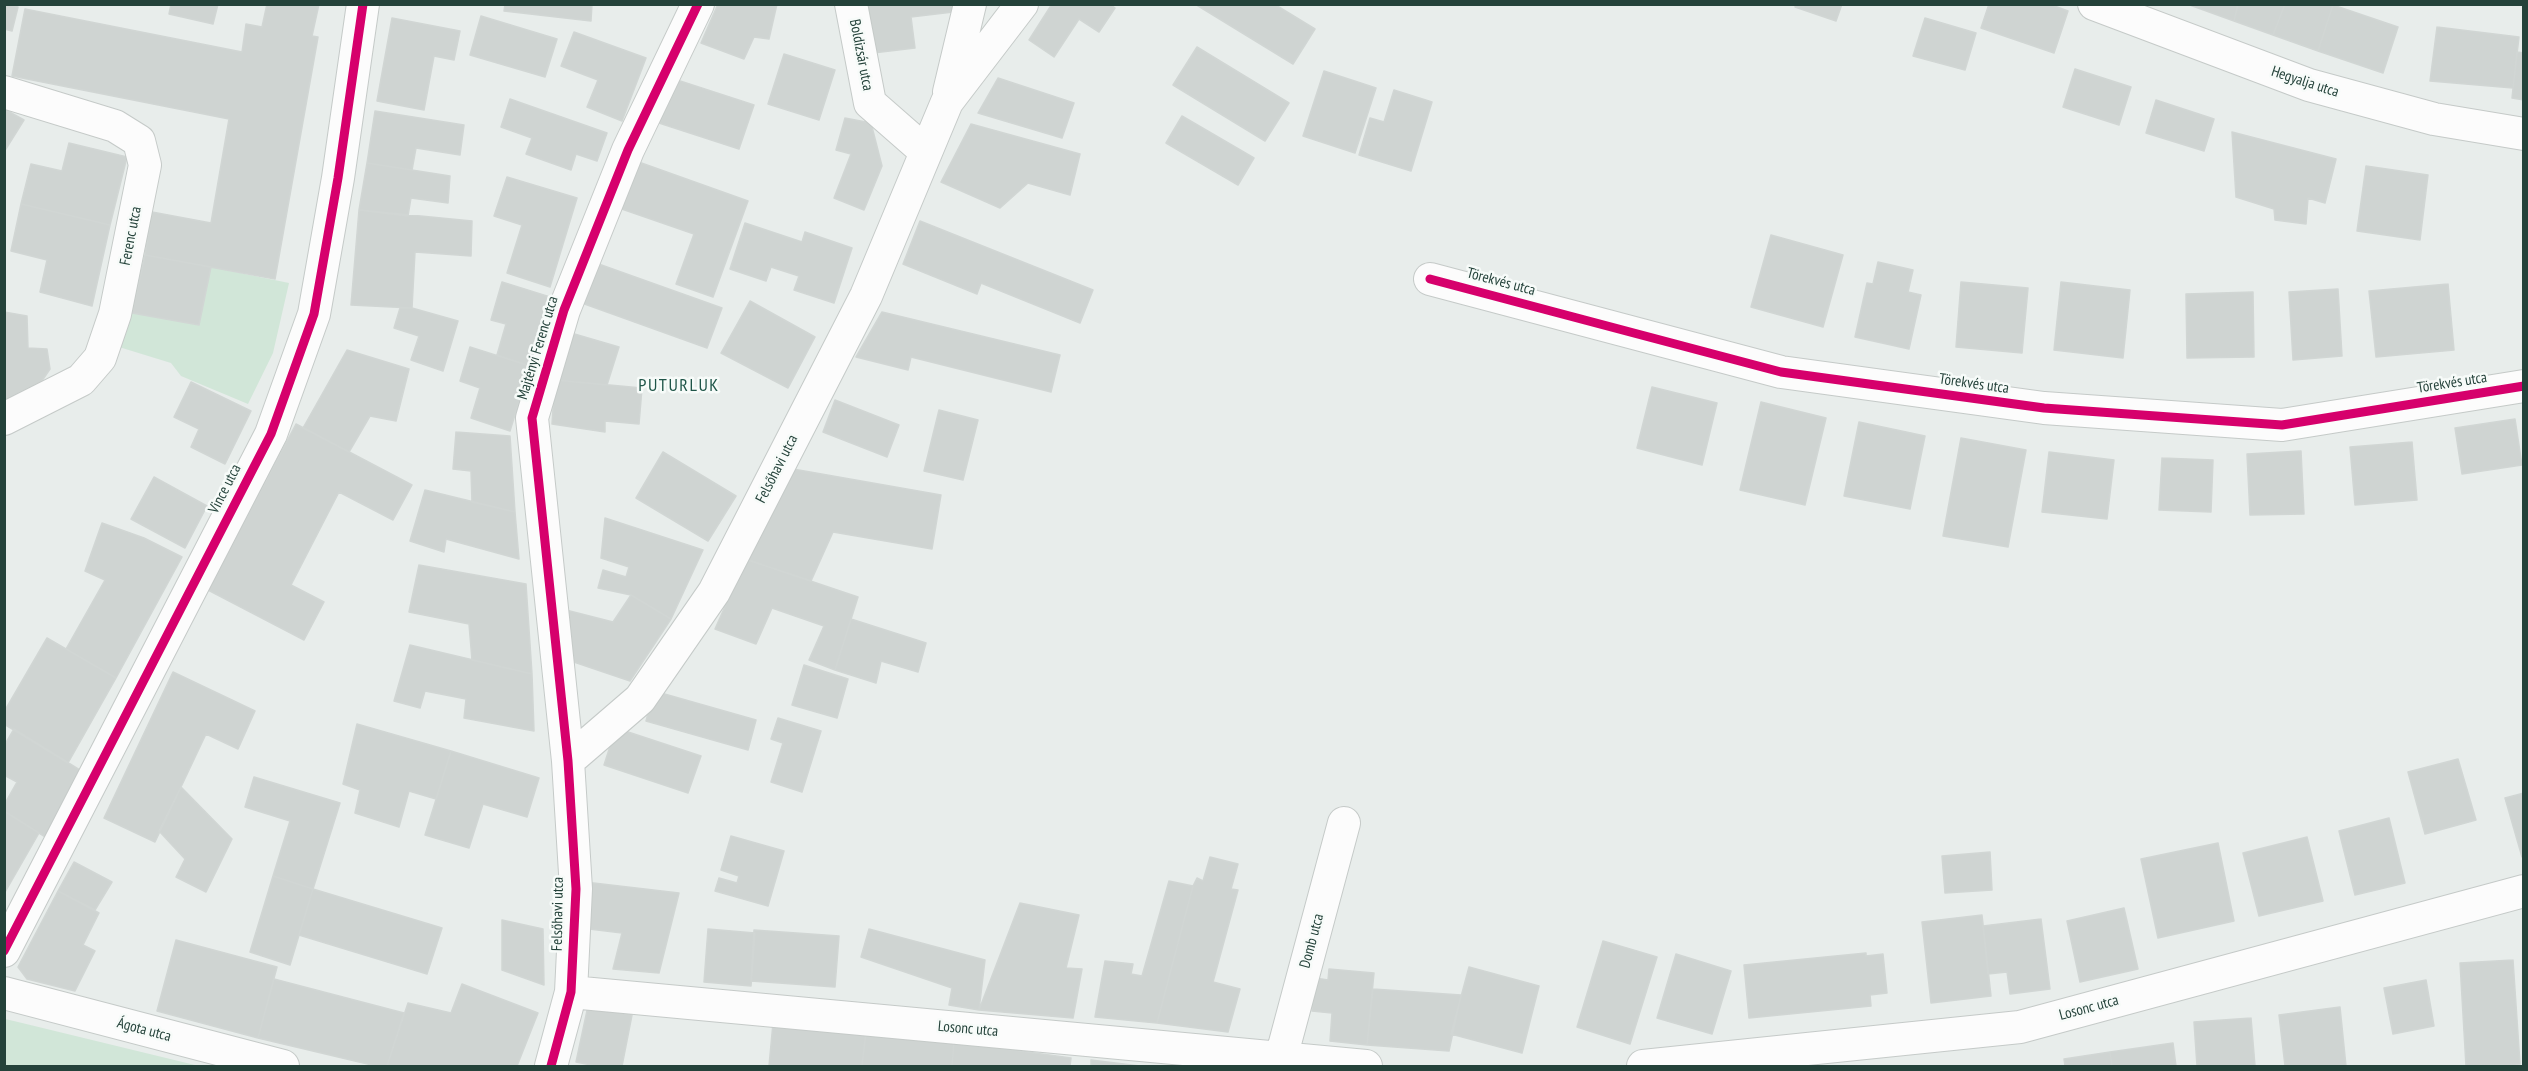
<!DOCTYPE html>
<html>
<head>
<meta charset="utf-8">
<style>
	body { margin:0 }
	#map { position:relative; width:2528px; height:1071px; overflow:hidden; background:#e8edeb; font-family:"PT Sans Narrow",sans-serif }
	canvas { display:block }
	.frame { position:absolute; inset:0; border:6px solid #24423a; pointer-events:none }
</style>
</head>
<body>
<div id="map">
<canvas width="2528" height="1071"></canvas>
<div class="frame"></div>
</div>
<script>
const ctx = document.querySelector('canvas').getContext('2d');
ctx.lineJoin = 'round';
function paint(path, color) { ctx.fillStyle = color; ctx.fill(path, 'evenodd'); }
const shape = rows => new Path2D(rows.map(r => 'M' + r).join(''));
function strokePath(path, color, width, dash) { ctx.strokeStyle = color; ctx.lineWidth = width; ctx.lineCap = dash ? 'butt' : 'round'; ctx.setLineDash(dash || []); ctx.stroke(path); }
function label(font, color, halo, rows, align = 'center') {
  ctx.font = font + ' "PT Sans Narrow",sans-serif'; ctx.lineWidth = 5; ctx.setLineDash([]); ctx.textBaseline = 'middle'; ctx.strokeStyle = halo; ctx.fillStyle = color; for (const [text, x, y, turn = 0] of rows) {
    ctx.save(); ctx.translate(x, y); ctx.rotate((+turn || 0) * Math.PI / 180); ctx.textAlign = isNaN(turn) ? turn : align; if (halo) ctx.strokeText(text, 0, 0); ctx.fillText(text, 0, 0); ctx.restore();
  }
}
paint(shape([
	[211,267,289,283,273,353,248,404,181,376,171,363,119,347,132,313],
	[5,1019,18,1022,199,1066,5,1066]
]), '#d1e6d8');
const building = shape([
	[4,4,18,7,12,31,4,29,4,4],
	[171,4,218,4,213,24,169,14,171,4],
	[267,4,319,4,312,36,318,37,275,279,145,255,152,212,211,223,229,119,12,76,25,9,242,52,246,24,262,27,267,4],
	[505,4,592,4,591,21,504,11,505,4],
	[718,4,777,4,769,39,754,37,744,59,701,43,718,4],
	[867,4,952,4,953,12,911,17,915,48,873,53,867,4],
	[1052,4,1110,4,1115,8,1099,32,1079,19,1054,57,1029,40,1052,4],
	[1195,4,1274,4,1315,29,1293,64,1195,4],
	[1796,4,1842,4,1836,21,1795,7,1796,4],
	[1989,4,2049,4,2068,11,2054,53,1981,28,1989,4],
	[2187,4,2238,4,2234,21,2187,4],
	[2238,4,2285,4,2273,35,2234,21,2238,4],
	[2285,4,2333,5,2318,51,2273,35,2285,4],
	[2333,5,2398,27,2383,73,2318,51,2333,5],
	[481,16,557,39,545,77,470,55,481,16],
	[392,18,460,31,454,60,434,56,424,110,377,101,392,18],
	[1925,18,1976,33,1965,70,1913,56,1925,18],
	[2437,27,2519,37,2513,88,2430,81,2437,27],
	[574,32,646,58,622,121,587,107,598,80,561,66,574,32],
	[1197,47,1289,103,1265,141,1173,85,1197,47],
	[2517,52,2524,53,2524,100,2512,98,2517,52],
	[784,54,835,70,819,120,768,104,784,54],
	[2075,69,2131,87,2119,125,2063,107,2075,69],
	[1324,71,1376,88,1355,153,1303,136,1324,71],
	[998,78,1074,103,1062,138,978,113,998,78],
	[674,79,754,105,739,149,659,123,674,79],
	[1394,90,1432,102,1411,171,1359,155,1370,118,1384,122,1394,90],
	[510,99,607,133,597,161,576,154,571,170,526,154,532,138,501,127,510,99],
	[2156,100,2214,119,2204,151,2146,133,2156,100],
	[4,109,24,120,4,152,4,109],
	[375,111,464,125,460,155,416,148,412,170,367,163,375,111],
	[1182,116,1254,158,1238,185,1166,143,1182,116],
	[845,118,871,123,882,166,864,210,834,198,851,154,836,150,845,118],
	[971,124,1080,154,1070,195,1028,183,1000,208,941,182,971,124],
	[2232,132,2336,159,2325,203,2308,198,2306,224,2275,220,2274,209,2236,197,2232,132],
	[69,143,127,157,110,225,21,204,31,164,62,171,69,143],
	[633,160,748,201,713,297,676,284,694,234,616,207,633,160],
	[367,163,450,176,448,203,411,198,408,216,359,210,367,163],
	[2366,166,2428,175,2420,240,2357,231,2366,166],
	[507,177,577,198,550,287,507,273,522,225,494,216,507,177],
	[21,204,110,225,92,306,40,292,47,260,11,251,21,204],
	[359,210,472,221,471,256,415,252,412,308,351,305,359,210],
	[920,221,1093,290,1080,323,981,283,977,294,903,264,920,221],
	[745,223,802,242,805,232,852,248,834,303,794,290,799,276,771,267,766,281,730,269,745,223],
	[1771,235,1843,255,1823,327,1751,307,1771,235],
	[145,255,211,267,199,325,132,313,145,255],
	[593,262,722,308,707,348,579,302,593,262],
	[1878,262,1913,270,1908,292,1921,295,1909,349,1855,337,1867,283,1873,284,1878,262],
	[502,282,550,297,530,366,497,355,506,324,491,320,502,282],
	[1961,282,2028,288,2022,353,1956,347,1961,282],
	[2061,282,2130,290,2123,358,2054,350,2061,282],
	[2448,284,2454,350,2376,357,2369,291,2448,284],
	[2338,289,2342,356,2293,360,2289,292,2338,289],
	[2253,292,2254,357,2187,358,2186,294,2253,292],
	[750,301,815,337,788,388,721,353,750,301],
	[400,308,412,308,458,321,443,371,411,360,419,336,394,328,400,308],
	[4,312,27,316,28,348,47,349,50,369,35,391,4,401,4,312],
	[882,312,1060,355,1051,392,911,357,908,370,856,357,882,312],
	[571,333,619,347,607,385,555,380,571,333],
	[470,347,530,366,510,431,471,418,480,388,460,381,470,347],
	[347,350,409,369,396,421,370,416,349,452,303,428,347,350],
	[555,380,642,388,639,424,605,421,605,432,552,424,555,380],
	[191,382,251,411,225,464,191,447,199,429,174,417,191,382],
	[1652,387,1717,403,1702,465,1637,448,1652,387],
	[835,400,899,425,887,457,823,432,835,400],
	[1761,402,1826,418,1805,505,1740,490,1761,402],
	[939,410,978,420,963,480,924,471,939,410],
	[2515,419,2522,465,2462,474,2455,428,2515,419],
	[1859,422,1925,436,1910,509,1844,496,1859,422],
	[296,424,412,485,393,520,339,492,291,585,324,602,304,640,208,590,296,424],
	[456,432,510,436,515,512,472,502,471,471,453,469,456,432],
	[1961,438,2026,450,2008,547,1943,536,1961,438],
	[2412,442,2417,500,2355,505,2350,447,2412,442],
	[2301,451,2304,514,2250,515,2247,454,2301,451],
	[663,452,736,496,708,541,636,498,663,452],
	[2049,452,2114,460,2107,519,2042,512,2049,452],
	[2162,458,2213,460,2211,512,2159,510,2162,458],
	[793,469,941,495,932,549,833,532,811,581,745,559,793,469],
	[154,477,207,506,185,548,131,519,154,477],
	[425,490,515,512,519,559,446,539,444,552,410,541,425,490],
	[605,518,703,550,671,619,631,595,598,588,603,570,626,577,629,567,601,558,605,518],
	[102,523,144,538,182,557,116,678,66,649,105,580,85,571,102,523],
	[745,559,858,597,835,670,809,660,824,626,772,608,756,644,715,629,727,602,722,600,745,559],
	[419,565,526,584,532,674,472,660,469,624,409,612,419,565],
	[631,595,671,619,630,681,565,659,562,609,613,622,631,595],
	[851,619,926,643,918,672,881,661,876,683,835,670,851,619],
	[47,638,116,678,68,763,4,724,4,712,47,638],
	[410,645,532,674,534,731,464,718,466,699,425,691,420,708,394,701,410,645],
	[804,665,848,679,837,718,792,705,804,665],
	[173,672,255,711,238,749,206,734,155,842,104,818,173,672],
	[654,691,756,720,748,750,646,721,654,691],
	[778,718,821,731,802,792,771,782,783,743,771,739,778,718],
	[357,724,451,751,436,799,409,791,399,827,355,813,360,790,343,784,357,724],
	[616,728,701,756,688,793,604,765,616,728],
	[14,729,83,772,47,838,4,811,4,805,17,782,4,775,4,746,14,729],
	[451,751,539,778,527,817,483,804,469,848,425,835,451,751],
	[2458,759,2476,820,2425,834,2408,772,2458,759],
	[254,777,340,803,313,889,273,876,290,821,245,807,254,777],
	[181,787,232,839,206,892,176,877,185,859,159,831,181,787],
	[2524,793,2524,856,2522,857,2505,798,2524,793],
	[4,811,39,833,4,894,4,811],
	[2389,818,2405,883,2355,895,2339,831,2389,818],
	[731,836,784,851,768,906,715,891,719,878,737,883,739,876,721,870,731,836],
	[2307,837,2323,901,2259,916,2243,853,2307,837],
	[2218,843,2234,921,2158,938,2141,859,2218,843],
	[1990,852,1992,890,1945,893,1942,856,1990,852],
	[1210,857,1238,864,1231,889,1238,890,1213,982,1240,989,1228,1032,1157,1023,1193,886,1197,878,1203,881,1210,857],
	[74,862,112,882,95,910,58,891,74,862],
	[273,876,313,889,290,965,250,952,273,876],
	[1169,881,1193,886,1157,1023,1095,1017,1105,961,1133,964,1131,974,1142,976,1169,881],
	[585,882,679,893,659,973,613,969,622,933,581,928,585,882],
	[313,889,442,928,427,974,299,935,313,889],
	[58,891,99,913,83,945,95,951,75,991,27,979,18,967,58,891],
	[1020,903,1079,915,1066,968,1082,969,1073,1018,979,1010,1020,903],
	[2124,908,2138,969,2080,982,2067,921,2124,908],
	[1982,915,1991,996,1931,1003,1922,922,1982,915],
	[2041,919,2050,989,2010,994,2007,972,1988,974,1983,926,2041,919],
	[502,920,543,929,544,985,502,970,502,920],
	[708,929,755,933,751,986,704,982,708,929],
	[869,929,985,960,979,1010,949,1005,952,988,861,957,869,929],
	[754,930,839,936,835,987,751,981,754,930],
	[176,940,277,967,258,1038,157,1011,176,940],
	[1603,941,1657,957,1630,1044,1577,1027,1603,941],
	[1866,953,1866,956,1883,954,1887,993,1870,995,1871,1006,1749,1018,1744,965,1866,953],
	[1676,954,1731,971,1712,1034,1657,1018,1676,954],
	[2513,960,2520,1064,2466,1066,2460,963,2513,960],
	[1469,967,1539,986,1522,1053,1451,1034,1469,967],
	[1329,969,1374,973,1367,1045,1330,1041,1332,1013,1312,1011,1315,978,1328,980,1329,969],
	[274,979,404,1013,387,1066,376,1066,258,1038,274,979],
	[2426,980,2434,1026,2393,1034,2384,988,2426,980],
	[462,984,538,1013,517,1066,387,1066,408,1003,451,1013,462,984],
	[1373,989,1461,995,1449,1051,1367,1045,1373,989],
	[588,1006,632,1015,622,1066,596,1066,576,1062,588,1006],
	[2340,1007,2346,1066,2285,1066,2279,1015,2340,1007],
	[2251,1018,2255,1066,2197,1066,2194,1022,2251,1018],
	[773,1023,866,1032,862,1066,769,1066,773,1023],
	[866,1032,954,1042,952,1066,862,1066,866,1032],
	[954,1042,1071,1058,1070,1066,952,1066,954,1042],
	[2173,1043,2176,1066,2112,1066,2110,1052,2173,1043],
	[2110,1052,2112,1066,2065,1066,2064,1059,2110,1052],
	[1091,1060,1140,1066,1091,1066,1091,1060]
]);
paint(building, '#cfd4d2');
strokePath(building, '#d1d6d4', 1.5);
const minor = shape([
	[851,4,870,103,926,152],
	[2094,4,2309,85,2434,119,2524,134],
	[4,92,115,126,139,141,145,165,115,314,100,358,81,380,4,419],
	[949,92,970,4],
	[1430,279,1781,372,2044,408,2282,425,2524,386],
	[568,761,640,699,714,592,866,296,947,102,1022,4],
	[4,951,271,434,314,314,338,178,363,4],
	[571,992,1366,1066],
	[4,993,283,1066],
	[1281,1058,1344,823],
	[551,1066,571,992,576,889,568,761,532,418,564,310,628,150,698,4],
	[1643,1066,2020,1027,2524,891]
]);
strokePath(minor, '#c5cac8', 34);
strokePath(minor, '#fcfcfc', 32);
strokePath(shape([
	[1430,279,1781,372,2044,408,2282,425,2524,386],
	[4,951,271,434,314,314,338,178,363,4],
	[551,1066,571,992,576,889,568,761,532,418,564,310,628,150,698,4]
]), '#d6006c', 9);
label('15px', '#24423a', '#f7fbf9', [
	["Boldizsár utca",861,55,79],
	["Hegyalja utca",2305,82,18],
	["Ferenc utca",131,236,-79],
	["Törekvés utca",1501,282,15],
	["Majtényi Ferenc utca",538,348,-73],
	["Törekvés utca",2452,383,-9],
	["Törekvés utca",1974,384,8],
	["Felsőhavi utca",777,469,-63],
	["Vince utca",225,489,-63],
	["Felsőhavi utca",558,914,-89],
	["Domb utca",1312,941,-75],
	["Losonc utca",2089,1008,-15],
	["Losonc utca",968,1029,5],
	["Ágota utca",144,1030,15]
]);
ctx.letterSpacing = '1.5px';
label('18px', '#1f5548', '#f7fbf9', [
	["PUTURLUK",679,386]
]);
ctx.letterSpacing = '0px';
</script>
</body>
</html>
